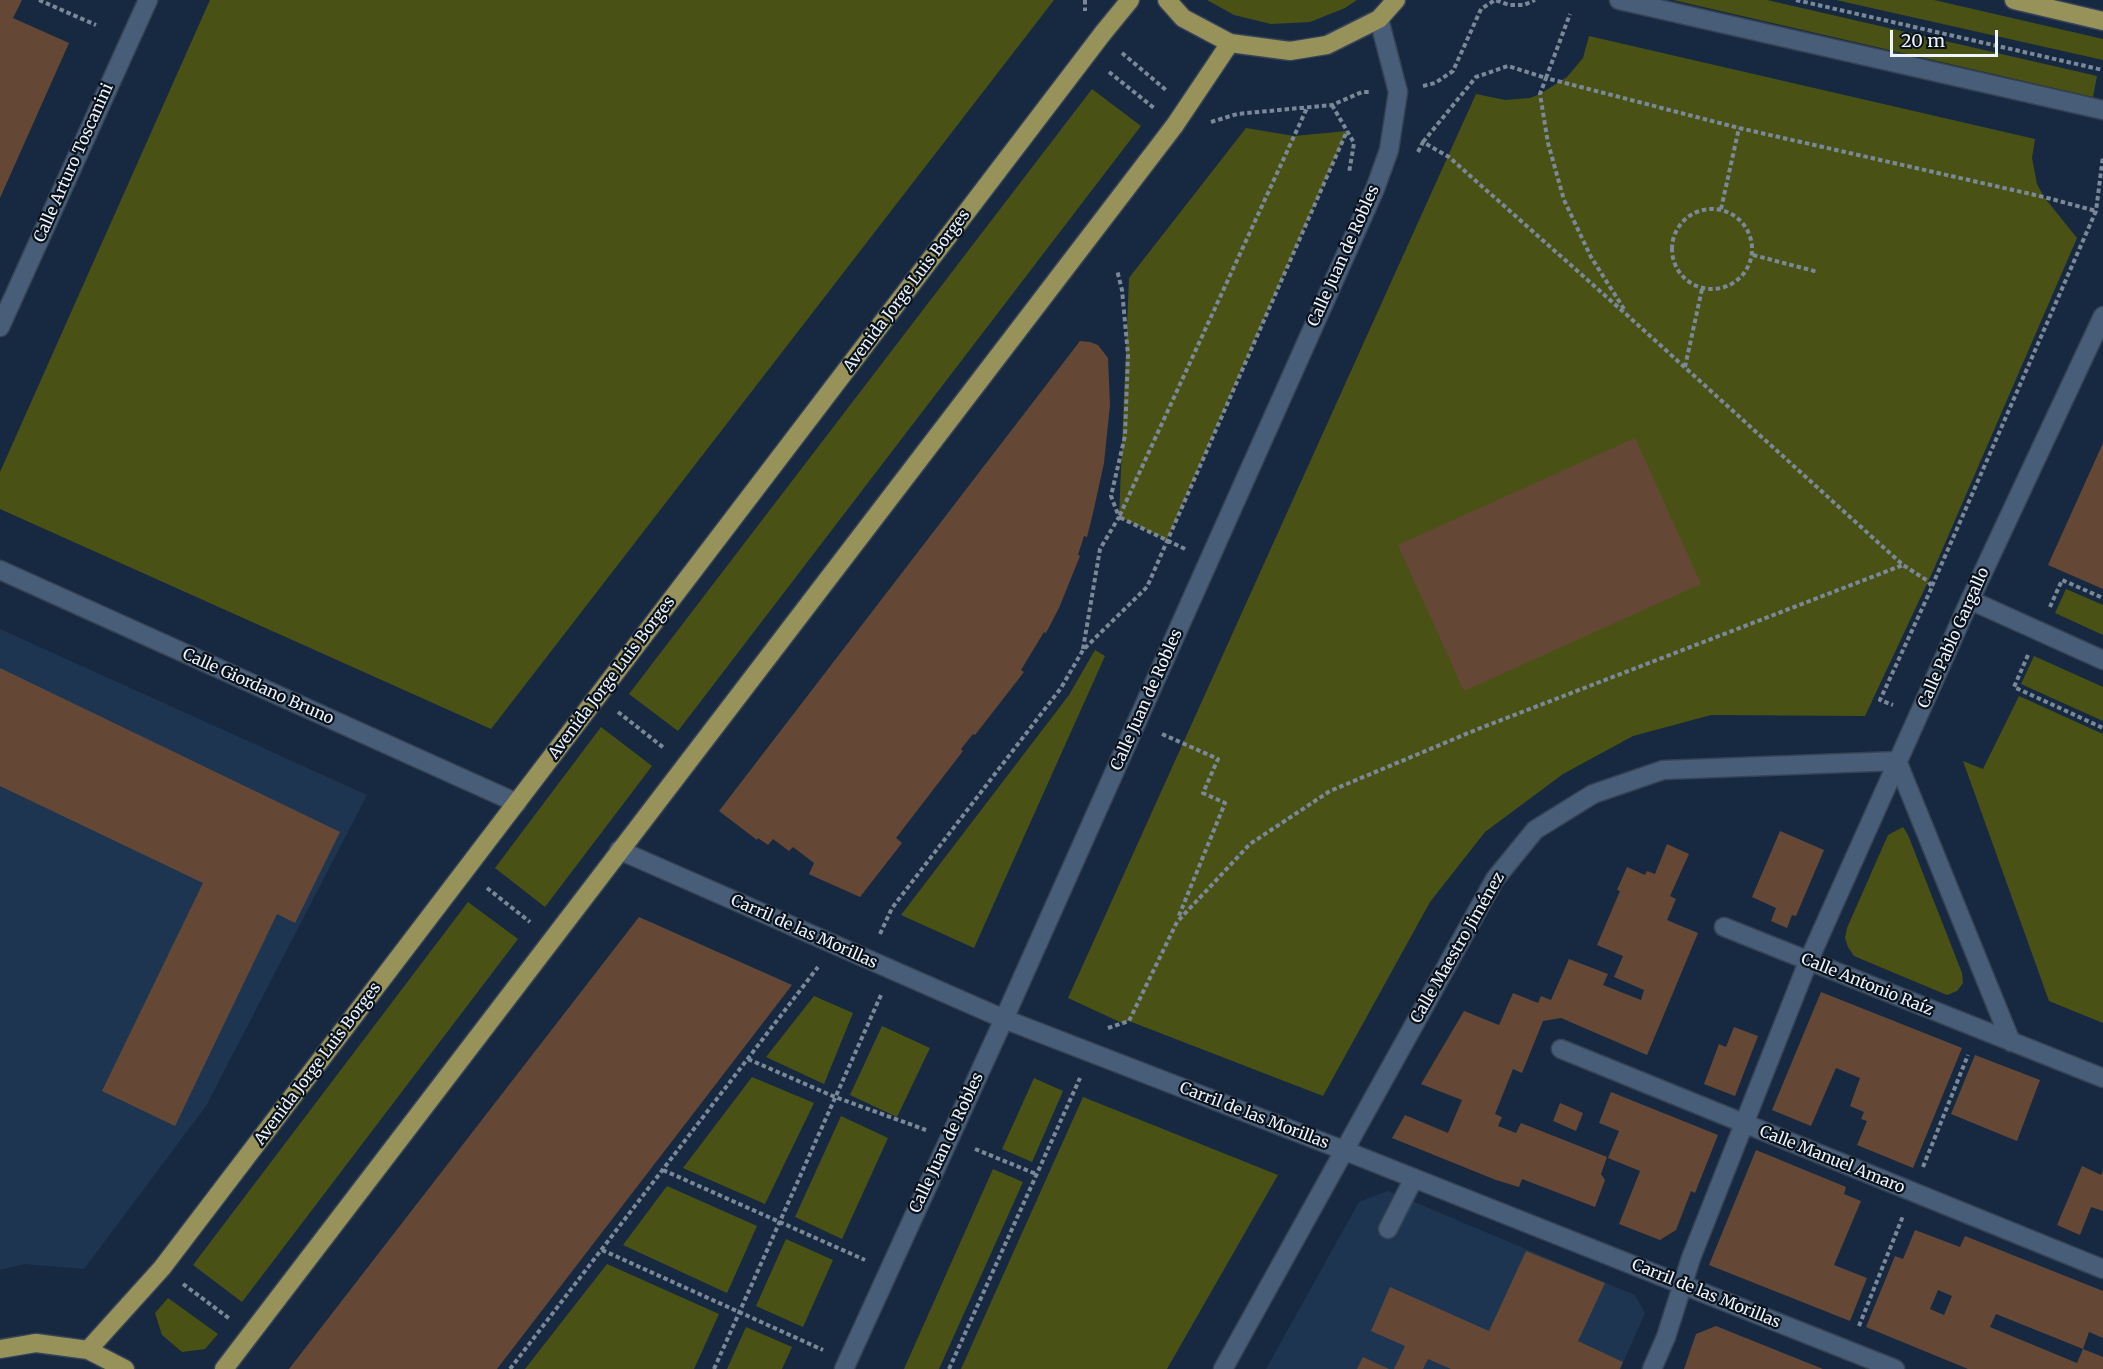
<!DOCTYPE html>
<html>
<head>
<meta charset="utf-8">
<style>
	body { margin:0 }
	#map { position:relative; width:2103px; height:1369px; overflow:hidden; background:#172940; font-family:Merriweather,serif }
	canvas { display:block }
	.scale { position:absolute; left:1890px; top:30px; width:108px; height:27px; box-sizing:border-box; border:3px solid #edf4fd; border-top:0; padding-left:8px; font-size:18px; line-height:21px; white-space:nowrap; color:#edf4fd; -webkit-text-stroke:4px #0a121c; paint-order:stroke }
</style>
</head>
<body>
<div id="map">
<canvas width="2103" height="1369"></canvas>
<div class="scale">20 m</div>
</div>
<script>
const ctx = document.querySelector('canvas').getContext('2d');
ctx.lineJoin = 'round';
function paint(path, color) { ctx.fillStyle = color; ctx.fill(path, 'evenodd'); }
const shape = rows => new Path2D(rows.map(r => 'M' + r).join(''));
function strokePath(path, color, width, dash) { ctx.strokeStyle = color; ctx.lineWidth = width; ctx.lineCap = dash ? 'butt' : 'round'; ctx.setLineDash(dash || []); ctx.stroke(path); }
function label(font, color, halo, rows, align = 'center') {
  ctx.font = font + ' Merriweather,serif'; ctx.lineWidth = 4.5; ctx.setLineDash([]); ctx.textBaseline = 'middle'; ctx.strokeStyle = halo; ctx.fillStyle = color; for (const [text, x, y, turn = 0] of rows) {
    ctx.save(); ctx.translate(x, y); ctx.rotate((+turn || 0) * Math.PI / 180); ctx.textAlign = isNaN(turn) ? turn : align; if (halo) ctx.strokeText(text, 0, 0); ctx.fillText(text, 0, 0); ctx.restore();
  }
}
paint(shape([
	[0,629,367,795,206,1106,84,1269,24,1264,0,1270],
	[1388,1191,1635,1295,1645,1313,1620,1369,1266,1369,1359,1202]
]), '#1e3551');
paint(shape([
	[210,0,1054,0,491,729,0,509,0,472],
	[1207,0,1357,0,1345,8,1310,22,1271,24,1234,15],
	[1673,0,1767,0,2097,76,2093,97],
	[1836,0,1934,0,2103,39,2103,60],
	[1589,36,2035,139,2032,158,2037,184,2044,197,2077,238,1933,571,1865,716,1711,715,1633,736,1563,774,1485,832,1430,902,1323,1096,1129,1021,1122,1023,1068,998,1476,94,1505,100,1530,98,1540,94,1567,77,1583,58],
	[1092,89,1141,126,678,731,629,694],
	[1246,128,1294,136,1347,131,1167,540,1119,517,1129,278],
	[2066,589,2103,605,2103,635,2055,613],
	[1095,650,1105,656,974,948,901,915,1069,695],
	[2034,656,2103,687,2103,721,2021,684],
	[2019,696,2103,734,2103,1023,2049,1001,1963,761,1983,769],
	[601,727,652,766,545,907,495,868],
	[1903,827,1908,835,1962,973,1963,983,1957,991,1947,995,1854,956,1848,947,1845,938,1847,928,1888,835],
	[468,902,518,939,242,1302,193,1265],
	[814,996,853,1013,824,1084,766,1057],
	[882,1026,930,1048,897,1117,850,1095],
	[752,1077,814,1103,765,1204,683,1168],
	[1034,1078,1063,1091,1032,1162,1002,1149],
	[1083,1097,1278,1175,1167,1369,961,1369],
	[841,1116,888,1138,842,1239,795,1217],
	[993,1169,1023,1182,939,1369,904,1369],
	[667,1186,757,1226,727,1293,623,1245],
	[786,1239,833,1260,803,1327,756,1306],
	[607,1264,719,1314,694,1369,525,1369],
	[168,1298,218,1334,205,1349,182,1352,162,1335,155,1313],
	[746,1327,792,1347,782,1369,727,1369]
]), '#495214');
paint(shape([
	[0,0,22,0,13,18,69,43,0,198],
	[1080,341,1090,342,1098,345,1108,358,1110,405,1104,463,1093,513,1087,537,1084,536,1078,555,1080,556,1059,608,1046,633,1044,632,1021,670,1024,672,975,735,973,734,961,749,963,751,896,838,902,843,860,897,813,876,809,874,814,863,793,847,789,851,773,839,768,845,758,838,757,840,719,811],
	[1635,438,1701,584,1464,691,1398,545],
	[2103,443,2103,589,2048,565],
	[0,668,340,832,295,923,277,914,175,1126,102,1091,203,883,0,786],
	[1780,831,1824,850,1796,916,1792,915,1787,928,1771,921,1776,908,1752,897],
	[1667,844,1689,854,1670,896,1676,899,1667,920,1698,933,1647,1055,1561,1018,1543,1021,1522,1073,1513,1069,1495,1114,1502,1117,1498,1126,1516,1133,1521,1123,1607,1157,1601,1174,1605,1180,1595,1207,1522,1179,1519,1187,1496,1180,1392,1138,1405,1115,1448,1133,1462,1100,1421,1084,1464,1011,1499,1025,1513,993,1538,1003,1541,996,1551,1000,1569,959,1608,974,1603,985,1641,1000,1644,990,1614,977,1623,956,1597,945,1620,891,1617,890,1627,867,1645,875,1647,871,1655,874],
	[639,917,792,985,497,1369,289,1369],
	[1821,992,1962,1048,1913,1168,1857,1145,1867,1121,1861,1119,1864,1112,1850,1106,1860,1078,1836,1068,1811,1126,1772,1110],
	[1734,1027,1758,1036,1735,1096,1704,1084,1719,1044,1726,1047],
	[1975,1055,2040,1080,2017,1141,1951,1114],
	[1611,1092,1718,1135,1695,1193,1691,1191,1676,1230,1660,1240,1619,1224,1640,1171,1608,1158,1619,1131,1599,1123],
	[1560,1103,1583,1113,1576,1131,1553,1121],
	[1756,1150,1846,1187,1844,1194,1861,1201,1834,1265,1867,1278,1850,1321,1709,1265],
	[2082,1166,2101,1175,2103,1171,2103,1211,2091,1207,2080,1235,2057,1225],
	[1915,1230,1960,1247,1965,1236,2103,1291,2103,1338,2089,1332,2083,1349,1996,1314,1990,1327,2077,1363,2083,1349,2103,1357,2103,1369,1968,1369,1866,1327,1895,1256,1903,1259],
	[1938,1290,1952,1296,1944,1315,1930,1309],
	[1526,1251,1605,1283,1578,1341,1623,1362,1620,1369,1451,1369,1428,1359,1423,1369,1394,1369,1405,1346,1371,1331,1390,1287,1489,1331],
	[1716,1326,1823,1369,1684,1369,1696,1334],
	[1363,1357,1389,1369,1357,1369]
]), '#644835');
const minor = shape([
	[1619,0,2103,110],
	[0,327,148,0],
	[0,570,517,803],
	[1970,600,2103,660],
	[1897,761,2011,1042],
	[619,850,1004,1019,1343,1150,1895,1369],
	[1724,927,2103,1078],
	[1561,1049,2103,1269],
	[1388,1229,1414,1178],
	[844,1369,1004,1019,1375,189,1389,150,1398,92,1379,19],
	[1223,1369,1495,879,1535,830,1593,794,1663,770,1897,761],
	[1652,1369,1666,1337,1691,1258,1808,962,1970,600,2103,316]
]);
const major = shape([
	[1167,0,1183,18,1230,43,1290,51,1327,45,1379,19,1396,0],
	[2014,0,2103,21],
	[0,1349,36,1343,88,1350,125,1369],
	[88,1350,162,1268,1103,33,1130,0],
	[224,1369,1175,125,1230,43]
]);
strokePath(minor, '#364355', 21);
strokePath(major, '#364355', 21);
strokePath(shape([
	[39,0,96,25],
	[1085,0,1085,11],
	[1796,0,2103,70],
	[1122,53,1166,90],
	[1109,72,1154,108],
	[1423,86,1435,83,1453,71,1481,9,1495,0,1509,5,1524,5,1535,0],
	[1332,105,1354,143,1349,173],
	[1211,122,1237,114,1332,105,1362,92,1371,92],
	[1423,142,1476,77,1508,66,1546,78,1570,14],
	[1418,152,1423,142,1449,157,1627,315,1903,565,1928,581,1932,587,1880,700,1893,705],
	'1672 249a40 40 0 1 1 80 0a40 40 0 1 1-80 0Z',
	[1721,209,1739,128],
	[1753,255,1818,272],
	[1624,309,1591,257,1564,200,1548,143,1540,94,1546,78,1739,128,2044,197,2096,211],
	[1685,367,1702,289],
	[1185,549,1119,517,1307,108],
	[1932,586,2096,211,2103,156],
	[2050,607,2062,580,2103,598],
	[1083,649,1100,549,1119,517,1111,496,1125,436,1128,355,1122,290,1117,270],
	[2028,655,2014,687,2103,728],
	[618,712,664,748],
	[1162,734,1218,759,1203,793,1225,803,1178,918],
	[487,888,530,922],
	[880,934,892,908,1061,688,1083,650,1147,587,1347,131],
	[1108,1028,1129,1021,1177,922,1250,844,1330,791,1478,729,1903,565],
	[748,1059,835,1097,926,1130],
	[975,1149,1036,1174],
	[1923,1167,1968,1055],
	[663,1170,865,1260],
	[602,1250,823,1350],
	[183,1284,230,1319],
	[1859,1326,1903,1216],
	[510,1369,818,967],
	[714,1369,881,995],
	[949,1369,1080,1078]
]), '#7b8898', 4, [4.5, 3]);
strokePath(minor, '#485d77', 18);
strokePath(major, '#97915a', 18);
label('16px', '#edf4fd', '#0a121c', [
	["Calle Arturo Toscanini",74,163,-66],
	["Calle Juan de Robles",1344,256,-66],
	["Avenida Jorge Luis Borges",907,291,-53],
	["Calle Pablo Gargallo",1954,638,-66],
	["Avenida Jorge Luis Borges",612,678,-53],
	["Calle Giordano Bruno",258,687,24],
	["Calle Juan de Robles",1147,700,-66],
	["Carril de las Morillas",804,932,24],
	["Calle Maestro Jiménez",1458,948,-60],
	["Calle Antonio Raíz",1867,985,22],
	["Avenida Jorge Luis Borges",318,1064,-53],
	["Carril de las Morillas",1254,1116,21],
	["Calle Juan de Robles",947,1143,-65],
	["Calle Manuel Amaro",1832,1160,22],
	["Carril de las Morillas",1706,1294,22]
]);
</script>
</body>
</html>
